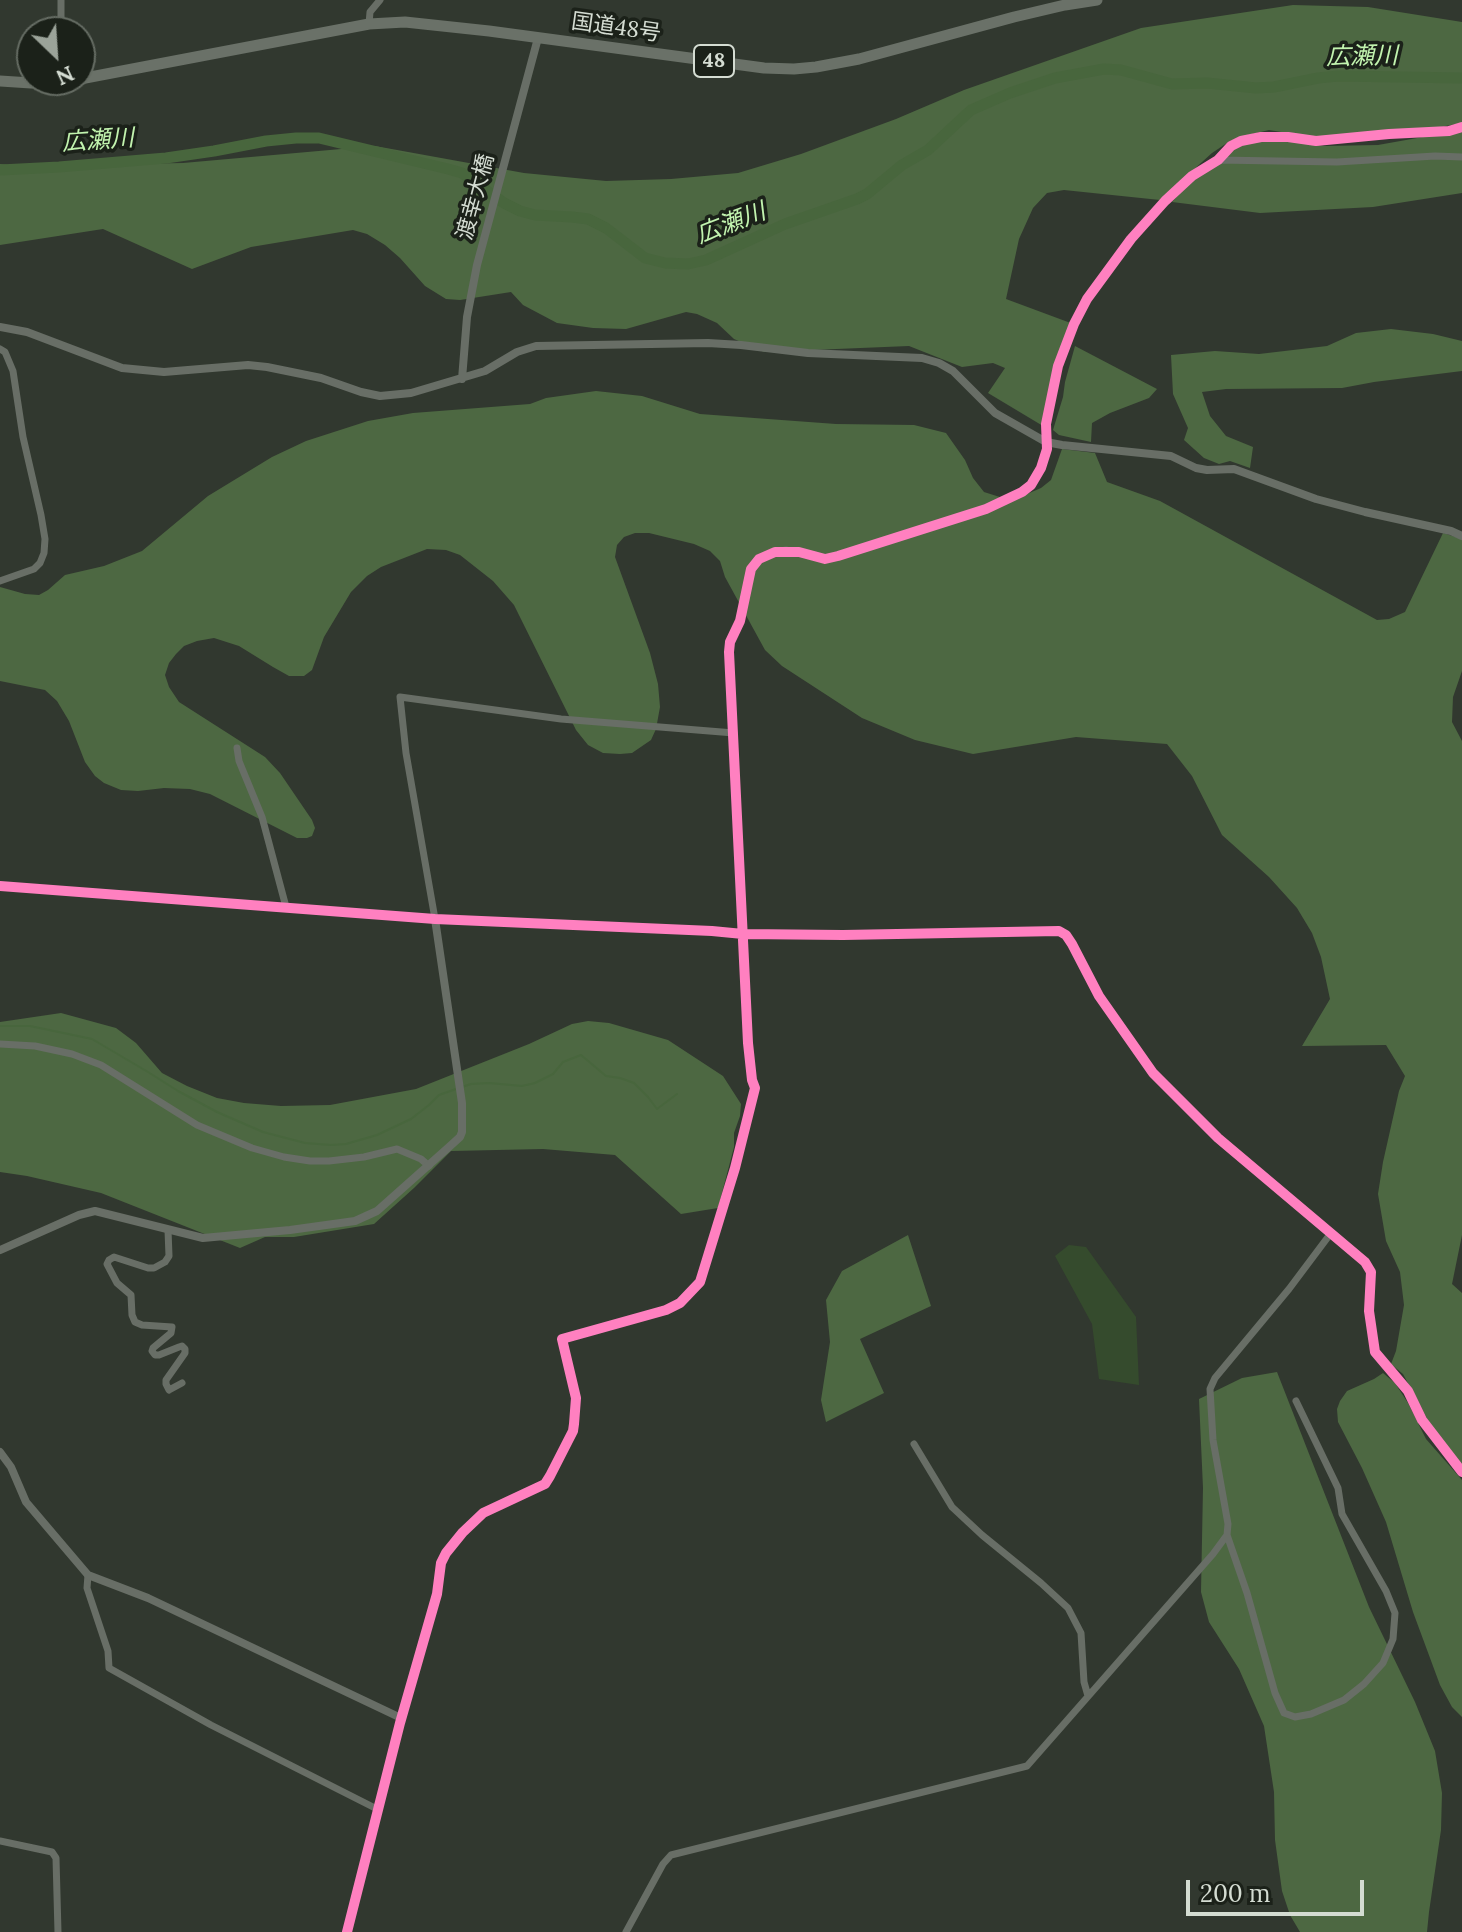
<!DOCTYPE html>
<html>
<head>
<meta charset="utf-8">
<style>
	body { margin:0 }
	#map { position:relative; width:1462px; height:1932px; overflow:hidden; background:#31382f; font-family:Lora,serif }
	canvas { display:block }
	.north { position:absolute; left:16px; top:16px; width:80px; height:80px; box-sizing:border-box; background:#1b2119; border:2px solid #656c63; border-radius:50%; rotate:155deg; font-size:22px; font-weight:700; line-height:32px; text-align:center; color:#d4dcd2 }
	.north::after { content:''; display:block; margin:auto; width:28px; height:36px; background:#9ba399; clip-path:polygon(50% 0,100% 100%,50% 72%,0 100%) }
	.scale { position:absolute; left:1186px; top:1880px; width:178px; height:36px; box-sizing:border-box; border:4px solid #d4dcd2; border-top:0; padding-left:10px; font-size:24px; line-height:28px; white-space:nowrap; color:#d4dcd2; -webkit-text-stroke:6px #1b2119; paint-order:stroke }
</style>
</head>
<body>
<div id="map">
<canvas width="1462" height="1932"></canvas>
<div class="north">N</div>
<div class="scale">200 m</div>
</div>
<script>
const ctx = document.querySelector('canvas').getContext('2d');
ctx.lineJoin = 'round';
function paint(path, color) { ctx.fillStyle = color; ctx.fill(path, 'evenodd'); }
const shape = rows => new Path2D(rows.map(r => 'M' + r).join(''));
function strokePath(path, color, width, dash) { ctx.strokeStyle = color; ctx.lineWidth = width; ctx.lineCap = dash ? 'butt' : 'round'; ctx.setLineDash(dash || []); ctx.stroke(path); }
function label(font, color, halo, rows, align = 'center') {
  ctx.font = font + ' Lora,"Noto Sans JP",serif'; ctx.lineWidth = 7; ctx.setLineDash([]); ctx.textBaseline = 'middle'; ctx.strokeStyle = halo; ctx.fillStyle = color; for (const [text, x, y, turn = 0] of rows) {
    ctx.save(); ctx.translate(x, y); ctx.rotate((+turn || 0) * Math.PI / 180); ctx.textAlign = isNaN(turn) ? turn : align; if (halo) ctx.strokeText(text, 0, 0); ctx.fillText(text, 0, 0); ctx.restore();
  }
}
paint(shape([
	[1069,1245,1086,1247,1136,1317,1139,1385,1099,1379,1092,1324,1055,1256]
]), '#354b2d');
paint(shape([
	[1293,5,1368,7,1462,22,1462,123,1391,136,1318,138,1269,130,1248,135,1230,141,1212,153,1160,200,1064,190,1047,193,1033,208,1019,239,1006,299,1076,325,1049,392,1043,426,988,393,1005,368,993,363,962,367,909,346,764,352,734,339,717,323,697,314,686,312,626,329,593,328,557,323,523,305,511,292,460,300,446,299,425,286,400,258,385,245,367,234,353,230,251,247,192,269,103,229,0,245,0,164,22,166,183,163,375,146,524,173,606,181,671,179,738,173,801,154,896,119,964,90,1141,28],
	[1462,130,1462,193,1373,207,1260,213,1172,202,1189,183,1219,155,1242,142,1279,138,1324,146,1378,145],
	[1391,329,1433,334,1462,341,1462,371,1374,382,1342,388,1226,389,1202,392,1210,416,1226,436,1253,447,1250,468,1230,461,1219,464,1204,458,1184,440,1188,428,1173,394,1171,355,1215,351,1259,354,1327,346,1356,333],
	[1075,346,1157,389,1149,398,1110,413,1092,423,1091,442,1059,435,1053,430,1063,397,1065,382],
	[596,391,642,396,700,414,836,424,914,425,946,433,965,460,973,478,984,492,1003,498,1020,497,1041,488,1051,480,1062,449,1095,453,1107,482,1160,501,1377,620,1389,619,1405,612,1443,533,1462,539,1462,671,1453,697,1452,722,1462,741,1462,1235,1452,1284,1462,1293,1462,1468,1449,1453,1431,1426,1403,1374,1391,1364,1396,1351,1404,1305,1400,1272,1386,1241,1378,1194,1383,1162,1399,1091,1405,1076,1386,1045,1302,1046,1330,999,1321,957,1312,933,1297,908,1269,877,1222,835,1192,776,1167,744,1076,737,973,754,915,740,862,718,782,666,765,650,725,577,720,561,710,551,694,544,649,533,635,533,624,537,617,545,615,557,650,653,658,684,660,707,656,729,651,740,632,753,620,754,603,753,588,745,576,730,514,605,493,581,460,555,446,550,427,549,381,567,367,576,351,592,324,637,312,670,304,676,289,676,273,667,239,646,214,638,197,641,184,646,176,654,169,663,165,675,169,687,179,702,265,757,280,773,312,820,315,828,312,836,307,838,297,838,210,794,190,789,164,788,138,791,121,790,104,783,95,776,85,762,69,721,57,701,45,690,0,681,0,587,25,594,39,595,48,590,65,575,104,566,142,551,208,496,272,457,306,441,368,421,413,413,530,404,546,398],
	[61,1013,116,1028,136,1043,162,1073,187,1086,217,1098,244,1103,281,1106,330,1105,416,1089,529,1044,572,1024,588,1021,609,1023,668,1040,723,1076,741,1104,740,1116,734,1133,734,1147,718,1208,681,1214,615,1155,543,1149,451,1151,414,1188,374,1224,294,1237,265,1237,240,1248,101,1193,27,1176,0,1172,0,1022],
	[908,1235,931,1306,860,1339,884,1393,826,1422,821,1400,830,1342,826,1300,842,1271],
	[1277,1372,1369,1607,1415,1702,1435,1751,1442,1793,1441,1830,1429,1912,1427,1932,1300,1932,1290,1915,1282,1891,1275,1840,1274,1792,1264,1726,1239,1669,1209,1622,1201,1592,1203,1488,1199,1399,1242,1378],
	[1383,1373,1395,1383,1408,1403,1426,1439,1462,1480,1462,1717,1452,1707,1440,1685,1413,1612,1386,1522,1362,1468,1338,1422,1337,1409,1340,1401,1347,1391,1374,1379]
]), '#4d6842');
strokePath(shape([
	[0,1026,30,1026,92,1039,148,1072,178,1091,217,1112,263,1132,305,1143,331,1145,346,1144,377,1135,411,1119,429,1105,439,1095,456,1089],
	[462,1087,471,1084,489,1083,522,1086,535,1083,553,1074,563,1062,581,1055,606,1076,620,1078,634,1083,648,1097,657,1109,677,1094]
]), '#48663d', 2);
strokePath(shape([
	[0,170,59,167,166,158,214,151,266,141,296,138,319,138,448,169,462,173,504,203,520,211,535,215,572,217,588,219,606,228,645,258,665,263,688,264,706,260,785,224,857,199,867,194,902,165,928,150,971,110,1010,93,1055,78,1104,69,1121,70,1172,84,1207,83,1256,88,1274,87,1318,78,1338,76,1462,78]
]), '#48663d', 11);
strokePath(shape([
	[369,24,370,12,380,0],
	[61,32,61,0],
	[1218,160,1337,162,1435,156,1462,157],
	[0,349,5,352,13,371,23,437,41,515,45,539,44,553,40,563,34,569,0,581],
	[237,748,239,761,262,817,286,907],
	[0,886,435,919,406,753,400,697,561,719,734,733],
	[0,1044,35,1046,72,1054,101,1065,197,1125,252,1148,284,1157,310,1161,329,1161,364,1157,397,1149,421,1159,429,1166],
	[168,1230,169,1256,165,1262,154,1268,148,1268,114,1257,109,1260,107,1264,117,1283,131,1295,132,1315,135,1322,142,1325,172,1327,171,1333,153,1348,152,1351,155,1355,159,1355,179,1347,182,1346,185,1349,185,1353,166,1380,166,1384,169,1390,182,1383],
	[1296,1401,1338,1488,1342,1514,1386,1591,1395,1613,1393,1639,1383,1663,1364,1684,1344,1700,1311,1714,1295,1717,1284,1713,1275,1693,1247,1593,1227,1535,1228,1524,1213,1440,1210,1389,1215,1378,1289,1289,1331,1233],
	[914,1444,952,1507,982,1535,1041,1583,1068,1608,1081,1633,1084,1682,1088,1696],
	[88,1575,87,1588,108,1651,109,1668,211,1725,379,1810],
	[401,1718,437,1594,441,1563,446,1553,463,1532,483,1513,545,1484,550,1476,573,1431,576,1398,562,1339,666,1310,680,1303,687,1297,700,1282,735,1168,755,1088,752,1080,748,1043,729,652,730,642,740,621,749,573,754,564,766,555,775,552,786,550,825,559,838,556,986,509,1022,492,1031,485,1041,468,1047,449,1046,424,1058,366,1074,324,1087,299,1131,239,1165,201,1192,176,1218,160,1231,146,1241,141,1261,137,1288,137,1316,141,1389,134,1449,131,1462,127],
	[0,1841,52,1852,56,1858,58,1932],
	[626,1932,663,1864,671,1855,1027,1766,1213,1554,1227,1535]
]), '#686e66', 7);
strokePath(shape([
	[0,327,27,332,122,368,164,372,248,365,267,367,321,378,361,392,380,396,411,393,485,371,517,352,536,346,708,343,741,345,808,353,922,358,939,363,953,371,995,413,1046,442,1062,445,1171,456,1196,468,1207,470,1234,469,1316,499,1365,512,1451,531,1462,536],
	[462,379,467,317,477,265,538,38],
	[0,1250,79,1215,95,1211,203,1238,290,1230,355,1221,377,1211,449,1147,460,1137,462,1132,462,1103,435,919,712,931,743,934,843,935,1059,931,1066,935,1072,944,1099,996,1153,1073,1218,1138,1365,1262,1371,1272,1369,1311,1375,1352,1408,1391,1422,1420,1462,1472],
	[0,1452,11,1467,26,1502,88,1575,148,1598,401,1718,347,1932]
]), '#686e66', 8);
strokePath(shape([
	[80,79,369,24,405,22,489,31,764,68,794,69,816,67,859,59,1014,17,1065,5,1097,0],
	[0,81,31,83,73,80]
]), '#6a7168', 11);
strokePath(shape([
	[0,886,435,919,712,931,743,934,843,935,1059,931,1066,935,1072,944,1099,996,1153,1073,1218,1138,1365,1262,1371,1272,1369,1311,1375,1352,1408,1391,1422,1420,1462,1472],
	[347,1932,400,1723,437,1594,441,1563,446,1553,463,1532,483,1513,545,1484,550,1476,573,1431,574,1424,576,1398,562,1339,666,1310,680,1303,700,1282,735,1168,755,1088,752,1080,748,1043,729,652,730,642,740,621,751,569,759,559,775,552,799,552,825,559,838,556,986,509,1022,492,1031,485,1041,468,1047,449,1046,424,1058,366,1074,324,1087,299,1131,239,1165,201,1192,176,1218,160,1231,146,1241,141,1261,137,1288,137,1316,141,1389,134,1449,131,1462,127]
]), '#ff80c0', 10);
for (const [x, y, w] of [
	[714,61,40]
]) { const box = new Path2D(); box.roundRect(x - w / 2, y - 16, w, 32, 6); ctx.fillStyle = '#1b2119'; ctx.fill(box); strokePath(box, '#d4dcd2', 2); }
label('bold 20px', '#d4dcd2', null, [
	["48",714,61]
]);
label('22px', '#d4dcd2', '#1b2119', [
	["国道48号",616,28,8],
	["渡幸大橋",476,197,-75]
]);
label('italic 24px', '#c2f4af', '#1b2119', [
	["広瀬川",1362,57,-1],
	["広瀬川",98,141,-4],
	["広瀬川",731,224,-21]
]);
</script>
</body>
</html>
